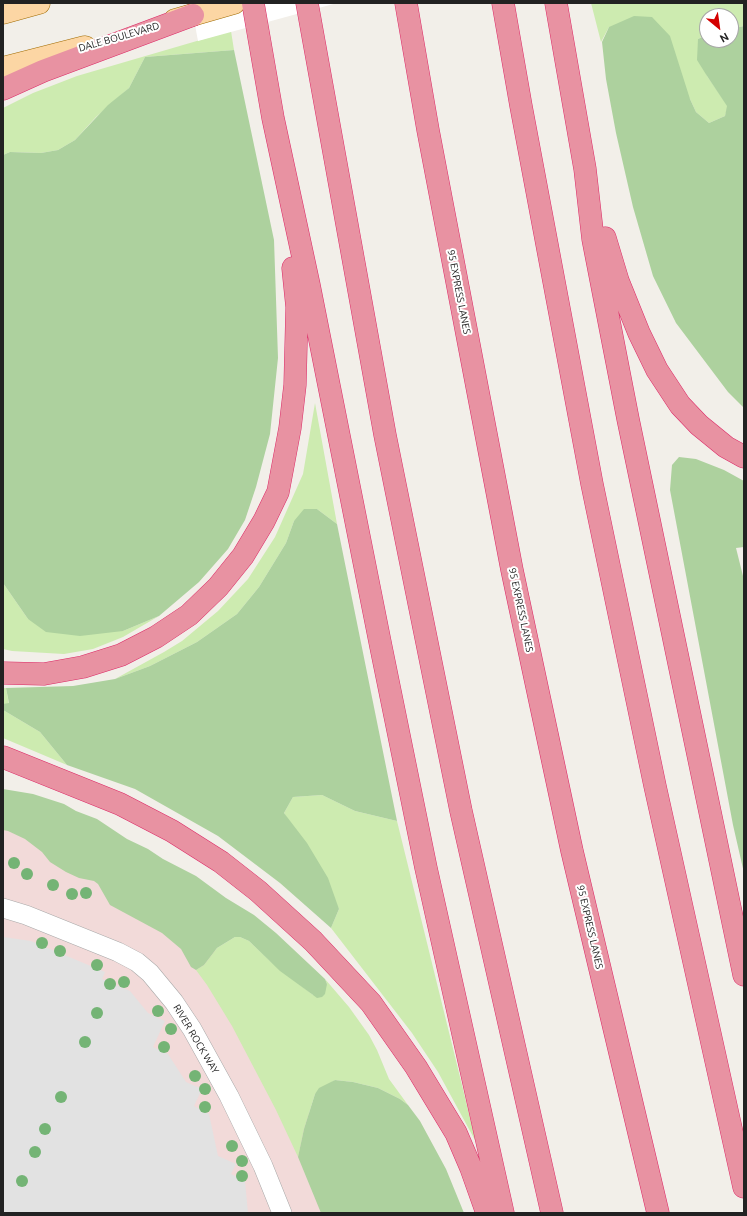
<!DOCTYPE html>
<html>
<head>
<meta charset="utf-8">
<style>
	body { margin:0 }
	#map { position:relative; width:747px; height:1216px; overflow:hidden; background:#f2efe9; font-family:Ubuntu,sans-serif }
	canvas { display:block }
	.frame { position:absolute; inset:0; border:4px solid #222; pointer-events:none }
	.north { position:absolute; left:699px; top:8px; width:40px; height:40px; box-sizing:border-box; background:#fff; border:1px solid #a7a7a7; border-radius:50%; rotate:151deg; font-size:11px; font-weight:700; line-height:16px; text-align:center; color:#222 }
	.north::after { content:''; display:block; margin:auto; width:14px; height:18px; background:#d40000; clip-path:polygon(50% 0,100% 100%,50% 72%,0 100%) }
</style>
</head>
<body>
<div id="map">
<canvas width="747" height="1216"></canvas>
<div class="frame"></div>
<div class="north">N</div>
</div>
<script>
const ctx = document.querySelector('canvas').getContext('2d');
ctx.lineJoin = 'round';
function paint(path, color) { ctx.fillStyle = color; ctx.fill(path, 'evenodd'); }
const shape = rows => new Path2D(rows.map(r => 'M' + r).join(''));
function strokePath(path, color, width, dash) { ctx.strokeStyle = color; ctx.lineWidth = width; ctx.lineCap = dash ? 'butt' : 'round'; ctx.setLineDash(dash || []); ctx.stroke(path); }
function label(font, color, halo, rows, align = 'center') {
  ctx.font = font + ' Ubuntu,sans-serif'; ctx.lineWidth = 4; ctx.setLineDash([]); ctx.textBaseline = 'middle'; ctx.strokeStyle = halo; ctx.fillStyle = color; for (const [text, x, y, turn = 0] of rows) {
    ctx.save(); ctx.translate(x, y); ctx.rotate((+turn || 0) * Math.PI / 180); ctx.textAlign = isNaN(turn) ? turn : align; if (halo) ctx.strokeText(text, 0, 0); ctx.fillText(text, 0, 0); ctx.restore();
  }
}
paint(shape([
	[3,825,181,891,366,1213,3,1213]
]), '#f2dad9');
paint(shape([
	[591,3,744,3,744,26,731,29,731,16,707,16,707,35,698,39,707,76,728,106,725,116,709,123,696,112,690,99,609,27,601,42],
	[231,31,234,50,145,57,129,88,96,117,75,140,58,150,41,153,10,152,3,155,3,108,33,93,77,76],
	[315,403,337,524,317,509,294,521,286,543,259,587,237,614,197,642,150,666,115,679,164,652,182,641,218,611,248,579,275,537,303,474],
	[3,583,28,619,123,631,159,616,123,637,93,649,64,654,12,651,3,649],
	[3,688,6,688,9,704,3,704],
	[3,710,40,732,67,765,3,738],
	[322,795,355,811,397,821,476,1142,438,1072,412,1033,331,928,339,909,284,813,293,797],
	[235,937,240,937,249,941,270,961,313,995,327,984,325,979,349,1007,369,1035,377,1050,389,1079,408,1105,400,1099,378,1088,353,1082,335,1080,315,1094,304,1129,298,1157,276,1110,232,1026,207,985,196,970,204,965,217,948]
]), '#cdebb0');
paint(shape([
	[634,16,652,17,670,36,690,99,696,112,709,123,725,116,727,106,707,76,697,60,698,39,707,35,707,40,731,40,731,29,744,26,744,408,728,392,676,323,653,276,633,207,616,133,606,79,602,42,609,27],
	[234,50,274,240,278,358,270,434,256,487,245,520,228,549,199,582,159,616,123,631,80,636,46,632,28,619,3,583,3,155,10,152,41,153,58,150,75,140,108,105,129,88,145,57],
	[679,457,696,459,724,470,744,481,744,547,736,548,744,580,744,873,733,825,670,490,672,465],
	[304,509,317,509,337,524,397,821,355,811,322,795,293,797,284,813,307,843,328,878,339,909,331,928,280,883,218,836,135,789,67,765,40,732,3,710,3,704,9,703,6,688,73,686,115,679,150,666,197,642,237,614,259,587,286,543,294,521],
	[3,789,33,794,64,804,76,811,97,819,127,839,148,849,163,859,196,876,226,898,254,915,276,933,325,979,327,984,325,994,322,997,317,998,313,995,280,971,249,941,240,937,235,937,217,948,204,965,196,970,191,967,181,949,162,933,110,905,98,884,94,881,79,878,66,872,50,862,42,852,25,839,8,831,3,830],
	[335,1080,353,1082,378,1088,400,1099,408,1105,420,1121,446,1169,464,1213,321,1213,298,1157,304,1129,315,1094,319,1088]
]), '#add19e');
paint(shape([
	[3,937,31,941,105,972,102,979,130,991,148,1013,165,1021,153,1047,168,1054,186,1082,202,1089,194,1106,209,1114,218,1156,236,1164,231,1174,245,1181,248,1213,3,1213]
]), '#e2e2e2');
paint(shape([
	[191,3,337,3,198,41]
]), '#fff');
const minor = shape([
	[3,908,26,915,118,952,137,962,150,973,174,1002,192,1029,229,1096,263,1166,282,1213]
]);
const primary = shape([
	[3,13,39,3],
	[175,20,234,3],
	[3,68,85,47]
]);
const motorway = shape([
	[253,3,273,118,309,285,381,647,426,868,503,1213],
	[307,3,385,435,461,811,552,1213],
	[406,3,428,130,512,570,572,851,658,1213],
	[503,3,521,106,592,484,655,786,744,1187],
	[556,3,585,169,593,239,628,419,744,975],
	[3,89,43,71,193,15],
	[605,238,618,281,639,333,657,370,680,405,699,425,726,447,744,457],
	[3,673,44,674,83,667,121,655,156,637,189,615,218,587,243,556,264,521,278,492,290,428,295,385,297,307,293,268],
	[3,757,120,804,172,831,221,862,258,891,313,941,371,1003,416,1067,456,1133,471,1168,487,1213]
]);
strokePath(minor, '#a9a9a9', 20);
strokePath(primary, '#a06b00', 23);
strokePath(motorway, '#dc2a67', 23);
strokePath(minor, '#fff', 19);
strokePath(primary, '#fcd6a4', 22);
strokePath(motorway, '#e892a2', 22);
ctx.fillStyle = '#74b475';
for (const [x, y] of [
	[14,863],
	[27,874],
	[53,885],
	[86,893],
	[72,894],
	[42,943],
	[60,951],
	[97,965],
	[124,982],
	[110,984],
	[158,1011],
	[97,1013],
	[171,1029],
	[85,1042],
	[164,1047],
	[195,1076],
	[205,1089],
	[61,1097],
	[205,1107],
	[45,1129],
	[232,1146],
	[35,1152],
	[242,1161],
	[242,1176],
	[22,1181]
]) { ctx.beginPath(); ctx.arc(x, y, 6, 0, 2 * Math.PI); ctx.fill(); }
label('10px', '#222', '#fff', [
	["DALE BOULEVARD",119,37,-16],
	["95 EXPRESS LANES",459,292,79],
	["95 EXPRESS LANES",521,610,78],
	["95 EXPRESS LANES",590,927,77],
	["RIVER ROCK WAY",196,1039,59]
]);
</script>
</body>
</html>
